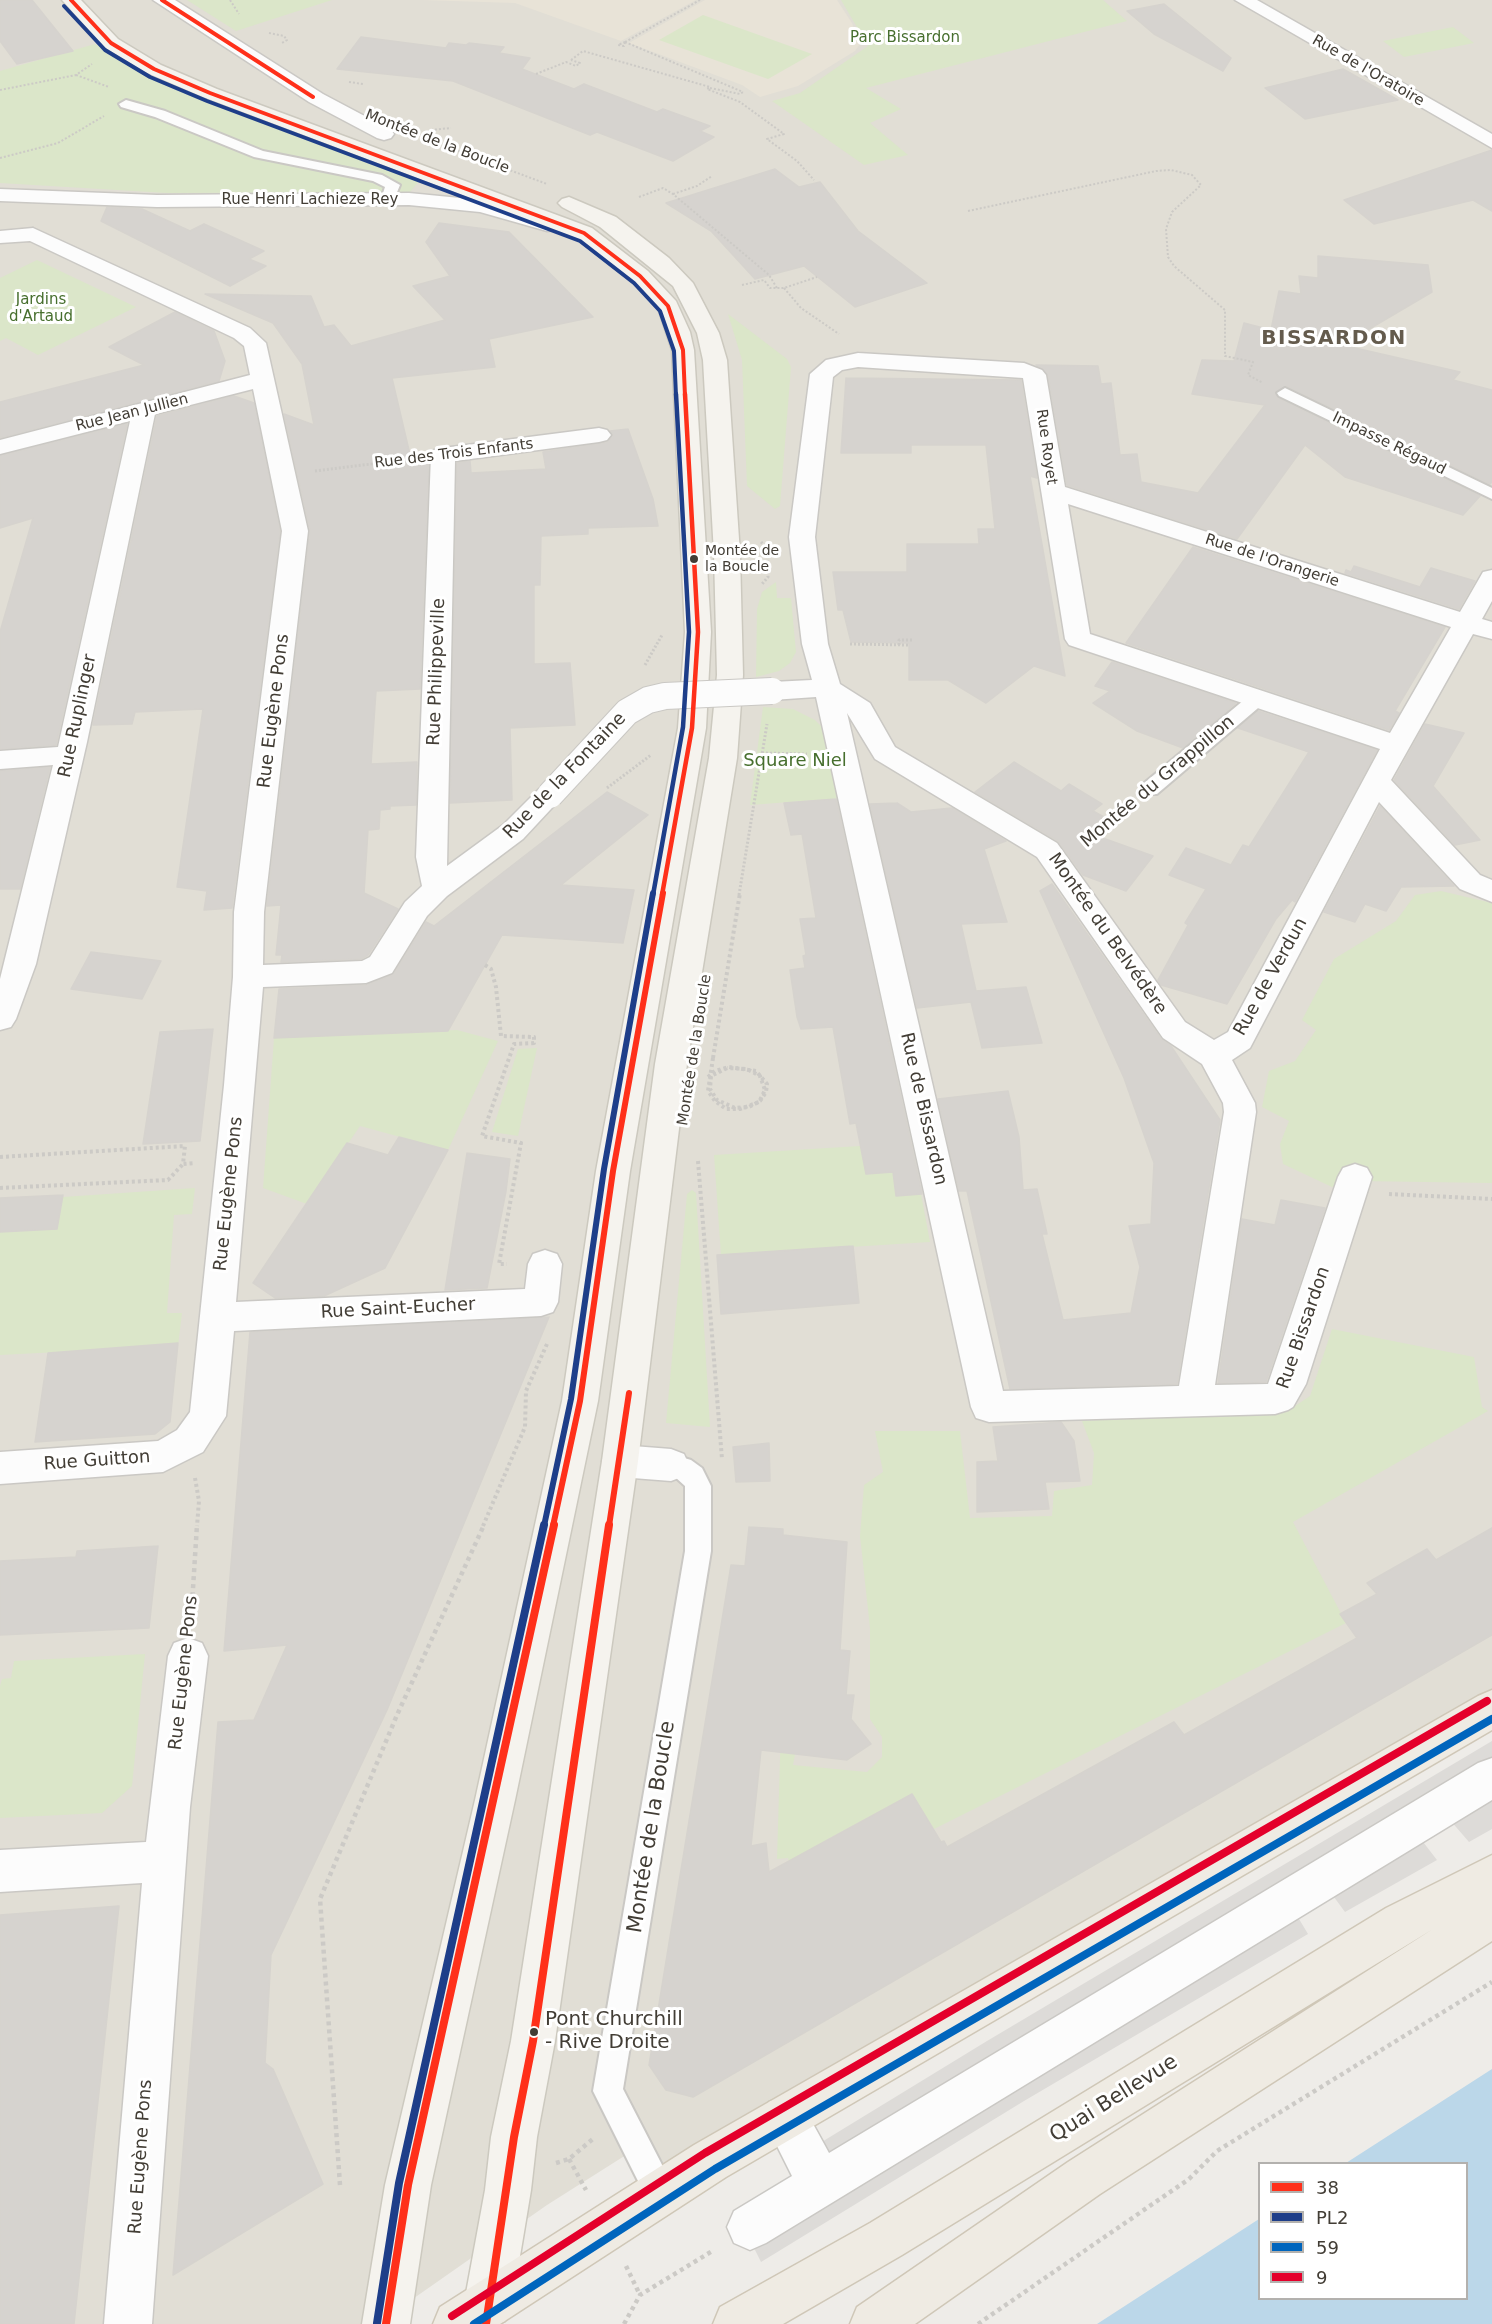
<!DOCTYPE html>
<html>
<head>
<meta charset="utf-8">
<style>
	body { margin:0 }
	#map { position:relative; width:1492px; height:2324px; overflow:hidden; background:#eeece8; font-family:"DejaVu Sans",sans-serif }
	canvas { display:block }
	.legend { position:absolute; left:1258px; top:2162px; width:210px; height:138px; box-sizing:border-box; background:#fff; border:2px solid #b3b1ae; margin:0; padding:8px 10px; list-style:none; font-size:18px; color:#423d35 }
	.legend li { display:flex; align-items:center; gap:12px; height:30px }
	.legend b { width:30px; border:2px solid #b3b1ae }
</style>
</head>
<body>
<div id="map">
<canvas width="1492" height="2324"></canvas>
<ul class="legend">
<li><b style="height:8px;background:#ff301a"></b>38</li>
<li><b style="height:8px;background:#1e3e89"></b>PL2</li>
<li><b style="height:8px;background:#0065bd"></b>59</li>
<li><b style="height:8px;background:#e4002b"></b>9</li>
</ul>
</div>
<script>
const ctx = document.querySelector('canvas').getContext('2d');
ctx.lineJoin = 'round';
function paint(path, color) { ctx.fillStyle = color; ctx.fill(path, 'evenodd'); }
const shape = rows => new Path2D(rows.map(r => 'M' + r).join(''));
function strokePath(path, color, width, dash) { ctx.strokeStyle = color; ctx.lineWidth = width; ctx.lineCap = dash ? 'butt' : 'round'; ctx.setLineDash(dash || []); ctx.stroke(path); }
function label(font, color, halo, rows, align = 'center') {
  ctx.font = font + ' "DejaVu Sans",sans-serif'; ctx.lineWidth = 6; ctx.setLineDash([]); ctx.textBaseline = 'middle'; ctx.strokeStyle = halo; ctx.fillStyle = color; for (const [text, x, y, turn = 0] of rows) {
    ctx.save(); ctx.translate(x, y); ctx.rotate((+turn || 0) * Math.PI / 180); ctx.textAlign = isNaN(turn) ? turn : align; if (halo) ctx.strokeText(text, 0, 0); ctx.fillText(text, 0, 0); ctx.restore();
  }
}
paint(shape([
	[0,0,1492,0,1492,1697,655,2181,637,2148,547,2205,377,2324,0,2324]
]), '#e1ded5');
paint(shape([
	[422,0,696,0,621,41,515,3],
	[705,0,837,0,852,23,860,44,855,51,798,86,760,97,742,85,629,43]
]), '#e8e3d7');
paint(shape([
	[187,0,332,0,236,31],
	[841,0,1103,0,1127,21,866,88,901,109,870,123,908,155,864,165,772,101,800,93,868,46],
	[703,15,812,54,768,79,659,40],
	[1453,27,1474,43,1404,57,1383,41],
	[95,44,171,88,420,180,410,192,167,193,0,183,0,71],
	[37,260,136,307,38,355,6,338,0,341,0,278],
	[728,314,787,359,791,367,780,506,775,509,747,486,742,360],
	[776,582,777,598,791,598,796,652,790,663,779,671,756,677,757,609,762,592],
	[763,707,793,709,815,720,824,729,843,798,750,805],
	[1441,891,1492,903,1492,1183,1358,1181,1332,1187,1283,1164,1280,1144,1289,1121,1262,1107,1269,1071,1295,1061,1316,1030,1302,1020,1334,959,1396,921,1415,895],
	[457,1030,498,1041,448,1150,360,1126,307,1204,263,1188,274,1038],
	[537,1048,518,1136,492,1132,518,1049],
	[860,1146,866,1174,893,1172,896,1196,921,1194,930,1242,721,1255,714,1155],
	[195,1188,192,1214,174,1215,167,1313,182,1313,178,1346,0,1355,0,1232,57,1229,63,1197],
	[692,1190,696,1193,710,1427,666,1423,687,1194],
	[1332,1329,1474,1357,1482,1407,1488,1411,1293,1522,1346,1623,934,1829,912,1794,826,1840,829,1858,794,1877,788,1858,777,1859,781,1725,800,1727,793,1765,867,1772,882,1757,882,1737,870,1719,870,1628,860,1536,864,1485,883,1472,875,1431,960,1431,970,1518,1052,1516,1054,1491,1092,1485,1094,1453,1082,1421,1289,1410,1310,1396],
	[145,1654,132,1786,102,1813,0,1818,0,1686,2,1679,11,1678,14,1661]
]), '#dbe6c9');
paint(shape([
	[1492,1741,1492,1829,1469,1842,1450,1820,1420,1838,1437,1860,1345,1912,1331,1893,1296,1914,1308,1934,1024,2101,761,2262,737,2214,797,2178,789,2162,987,2041]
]), '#dddbd8');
paint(shape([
	[1492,2069,1492,2324,1097,2324,1259,2219,1260,2298,1466,2298,1466,2164,1346,2163]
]), '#bbd7e9');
const building = shape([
	[0,0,32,0,73,51,17,64,0,41,0,0],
	[1164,4,1231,58,1223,71,1154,34,1127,11,1164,4],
	[361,37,446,48,449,43,466,45,469,43,504,47,499,53,530,58,522,69,574,89,584,84,657,112,663,109,710,126,700,131,714,137,673,161,597,132,590,135,453,81,337,69,361,37],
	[1343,69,1398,100,1305,119,1265,88,1343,69],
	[1492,150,1492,211,1473,200,1374,224,1344,200,1492,150],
	[775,169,799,187,820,182,858,231,927,283,855,307,804,266,755,279,711,231,666,203,775,169],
	[107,207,142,209,190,231,204,224,264,251,249,259,266,266,230,286,101,221,107,207],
	[439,223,509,232,593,317,489,339,495,367,392,378,412,463,429,461,420,689,376,691,371,764,417,762,416,805,390,806,390,809,380,810,379,829,368,830,364,893,398,909,368,955,361,959,281,962,282,955,276,955,281,905,267,906,310,531,284,414,314,425,302,364,273,323,205,294,311,296,324,327,334,325,351,346,445,320,413,286,450,276,426,242,439,223],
	[1318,256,1428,265,1432,292,1342,345,1460,372,1453,380,1492,390,1492,482,1490,484,1286,386,1275,394,1278,398,1480,496,1463,515,1345,477,1305,445,1237,539,1067,485,1048,375,1036,365,1098,366,1101,384,1111,383,1120,455,1137,454,1141,482,1198,493,1265,405,1192,394,1202,360,1234,361,1244,323,1271,330,1279,291,1301,294,1299,276,1318,278,1318,256],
	[175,312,214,331,225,361,219,381,0,438,0,402,144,365,109,347,175,312],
	[846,378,1021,380,1037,478,1030,476,1065,676,1034,666,986,703,948,680,909,680,909,643,851,642,843,610,838,610,833,572,907,572,907,544,979,544,978,529,995,529,986,445,911,445,911,453,841,453,846,378],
	[234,396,254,403,280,531,232,908,204,910,207,891,177,887,203,709,135,712,132,724,93,725,157,416,234,396],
	[127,424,56,745,0,749,0,632,33,518,0,528,0,456,127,424],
	[628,429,653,499,658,526,588,528,588,534,541,536,540,585,534,585,534,664,570,663,575,725,510,728,512,800,450,803,457,463,470,461,471,473,546,469,543,452,608,442,613,435,610,431,628,429],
	[1193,547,1445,627,1395,711,1399,713,1389,730,1126,643,1193,547],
	[1354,566,1420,587,1431,568,1475,581,1459,609,1345,573,1346,570,1351,572,1354,566],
	[1112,662,1236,703,1183,748,1137,731,1093,703,1110,691,1095,686,1112,662],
	[1258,711,1377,750,1295,902,1292,900,1276,919,1227,1004,1161,985,1158,980,1188,925,1185,923,1206,889,1169,875,1186,848,1231,865,1243,845,1249,847,1309,752,1238,728,1258,711],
	[1425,724,1464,733,1433,786,1480,840,1455,845,1394,780,1425,724],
	[1014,762,1061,791,1069,784,1102,804,1093,811,1104,817,1086,832,1153,856,1126,891,1083,875,1058,841,975,792,1014,762],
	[50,767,20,889,0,889,0,771,50,767],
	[607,792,648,815,561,885,634,890,623,943,502,935,448,1031,274,1038,279,989,366,985,393,975,426,922,434,926,607,792],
	[836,799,922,1194,896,1196,893,1172,866,1174,856,1123,850,1124,833,1027,801,1029,797,1017,790,970,805,968,803,956,806,955,800,919,816,918,802,834,791,835,784,803,836,799],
	[897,803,911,812,952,808,1006,841,984,849,1007,922,961,924,976,991,1026,987,1042,1043,982,1048,971,1002,917,1008,870,804,897,803],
	[1380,806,1454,886,1401,887,1386,911,1365,904,1355,922,1324,912,1380,806],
	[1052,884,1161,1039,1171,1046,1220,1120,1177,1384,1010,1389,967,1191,959,1191,938,1099,1008,1091,1019,1137,1023,1190,1037,1189,1047,1234,1042,1234,1063,1320,1131,1313,1140,1267,1129,1226,1151,1224,1154,1163,1124,1078,1040,891,1052,884],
	[91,952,161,961,142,999,71,989,91,952],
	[213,1029,200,1141,143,1144,160,1032,213,1029],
	[399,1137,448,1150,385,1268,324,1296,275,1298,253,1283,347,1143,388,1155,399,1137],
	[467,1153,510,1159,506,1191,487,1288,445,1290,467,1153],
	[63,1195,57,1229,0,1232,0,1198,63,1195],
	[1281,1200,1325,1208,1266,1382,1218,1383,1242,1219,1275,1225,1281,1200],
	[853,1246,859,1303,721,1314,717,1255,853,1246],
	[549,1317,387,1710,271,1955,265,2063,273,2069,323,2184,173,2275,218,1722,254,1720,287,1645,224,1651,250,1332,549,1317],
	[178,1343,170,1422,155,1434,35,1442,48,1353,178,1343],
	[1061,1422,1074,1441,1080,1481,1045,1482,1049,1509,977,1512,977,1462,998,1461,993,1427,1061,1422],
	[769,1443,770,1481,736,1482,733,1447,769,1443],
	[749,1527,783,1529,783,1535,847,1542,840,1650,850,1651,846,1695,854,1695,851,1719,871,1744,847,1760,761,1750,751,1846,766,1843,769,1872,912,1794,941,1842,944,1841,947,1847,1174,1722,1184,1735,1357,1638,1340,1614,1377,1594,1367,1583,1427,1549,1436,1560,1492,1528,1492,1635,693,2097,666,2090,649,2065,731,1565,745,1566,749,1527],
	[158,1546,149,1628,0,1635,0,1561,76,1557,77,1551,158,1546],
	[119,1906,74,2324,0,2324,0,1915,119,1906]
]);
paint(building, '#d6d3cf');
strokePath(building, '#d6d3ce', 1.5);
const service = shape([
	[126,100,165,111,263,151,382,175,400,185,393,202,383,202,381,199,385,187,373,181,254,157,155,117,121,107,119,104,126,100],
	[1285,388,1492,488,1492,499,1279,396,1277,393,1285,388],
	[1257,693,1266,699,1264,703,1157,794,1143,794,1140,789,1143,784,1250,695,1257,693],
	[671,1454,691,1460,702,1468,711,1486,711,1551,623,2089,676,2192,671,2203,660,2208,649,2203,593,2091,685,1551,685,1486,675,1477,662,1473,658,1465,662,1457,671,1454]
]);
const minor = shape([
	[1235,0,1257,0,1492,134,1492,148,1235,0],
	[33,228,250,328,266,343,308,531,264,912,263,965,362,961,370,957,405,902,422,886,416,857,431,455,434,450,443,448,599,428,607,430,611,435,607,440,599,442,455,461,447,866,503,825,540,788,550,785,560,788,564,795,523,839,447,896,427,916,392,973,366,983,263,987,236,1302,525,1289,528,1264,533,1254,545,1250,557,1254,562,1264,558,1302,553,1312,541,1316,234,1331,226,1416,203,1452,163,1472,0,1484,0,1452,158,1441,177,1430,190,1412,224,1085,233,977,234,912,282,531,253,389,155,414,87,742,36,964,16,1019,11,1027,0,1030,0,979,53,765,0,769,0,751,58,747,130,421,0,454,0,440,250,375,244,346,234,338,30,241,0,243,0,231,33,228],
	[858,353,1024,363,1042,370,1046,375,1065,487,1460,612,1483,572,1492,570,1492,601,1482,619,1492,622,1492,639,1473,634,1391,780,1480,875,1492,880,1492,902,1460,889,1379,802,1250,1048,1232,1060,1255,1103,1256,1112,1215,1385,1268,1384,1338,1177,1343,1168,1355,1164,1367,1168,1372,1177,1306,1384,1293,1407,1288,1410,1275,1414,989,1422,976,1418,971,1407,816,697,772,700,762,697,758,691,762,685,772,682,812,680,802,644,789,537,810,374,826,360,858,353],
	[858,367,1023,378,1065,639,1069,645,1380,749,1228,1032,1214,1040,1185,1022,1057,843,895,747,870,703,840,684,828,644,815,537,833,377,842,370,858,367],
	[1068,504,1451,627,1390,733,1090,634,1068,504],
	[847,713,875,759,1037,857,1163,1038,1202,1064,1223,1103,1224,1112,1179,1386,1003,1391,847,713],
	[620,1445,671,1449,684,1454,689,1465,684,1476,671,1481,620,1477,607,1472,602,1461,607,1450,620,1445],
	[188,1638,202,1643,208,1656,190,1807,152,2324,104,2324,142,1883,0,1892,0,1850,146,1842,168,1656,174,1643,188,1638],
	[1492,1758,1492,1800,766,2243,750,2250,734,2243,727,2227,734,2211,792,2176,763,2118,769,2102,785,2096,801,2102,829,2153,1478,1763,1492,1758]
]);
const tertiary = shape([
	[153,0,175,0,323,94,391,130,394,134,391,138,384,140,377,138,309,102,153,0],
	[0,189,157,195,409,193,480,200,510,206,555,220,558,225,555,230,547,231,480,212,409,205,157,207,0,201,0,189]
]);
const secondary = shape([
	[62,0,81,0,118,39,161,65,217,89,592,228,648,271,676,301,690,332,694,350,711,632,706,728,630,1171,598,1401,515,1800,431,2185,410,2324,362,2324,385,2185,475,1800,562,1401,596,1171,678,728,685,632,672,350,658,308,632,281,576,238,203,97,147,73,104,47,62,0],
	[569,197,616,217,669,258,693,283,719,333,727,360,740,554,743,675,737,758,687,1064,638,1461,555,2041,537,2137,531,2190,512,2304,505,2321,497,2324,479,2324,471,2321,464,2304,485,2190,491,2137,511,2041,602,1461,655,1064,709,758,717,675,714,554,703,360,697,333,673,286,600,227,562,207,558,203,562,199,569,197]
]);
const primary = shape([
	[1492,1690,1492,1730,726,2177,500,2324,433,2324,440,2307,694,2145,1478,1696,1492,1690],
	[1492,1855,1492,1941,1100,2194,915,2324,850,2324,857,2307,1068,2162,1433,1929,902,2255,783,2324,713,2324,720,2307,870,2223,1386,1908,1492,1855]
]);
strokePath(service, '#cac8c4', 4);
strokePath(minor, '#cac8c4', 3);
strokePath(tertiary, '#cac8c4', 3);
strokePath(secondary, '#ccc9bf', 3);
strokePath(primary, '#cfc7b7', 3);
strokePath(shape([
	[230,0,239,14],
	[269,33,284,36,287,40,282,43],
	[625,42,743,92],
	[625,42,700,0],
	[571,60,583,51,710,87],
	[536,74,566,62,576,66,580,63,571,60],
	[76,75,109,87],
	[349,82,363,84],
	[709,88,707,89,740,102,784,134,767,139,797,161,814,180],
	[710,88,740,94,743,92],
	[0,90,76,75,92,64],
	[431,130,451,128],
	[413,134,547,184],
	[0,158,58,143,104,116],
	[673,194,697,186,712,176],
	[639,197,663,188,673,194,769,275,777,288],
	[968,211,1156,171,1171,170,1192,175,1201,185,1172,212,1166,229,1168,257,1174,266,1225,310,1225,356,1253,362,1248,375,1263,383],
	[742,285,764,280,770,288,784,288,817,277],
	[784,288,801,308,839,334]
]), '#cccac6', 2, [2, 2]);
strokePath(shape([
	[315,471,412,459],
	[761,542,766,547,768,577,762,584],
	[850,644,909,645],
	[899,645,899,640,913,640],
	[645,665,662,635],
	[762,753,807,754],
	[607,788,651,755],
	[1084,844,1129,807],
	[739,895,767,724]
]), '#cccac6', 3, [2, 2]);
strokePath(shape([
	[485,965,491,969,496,987,501,1036,534,1037,534,1043,514,1044,482,1136,521,1143,499,1264,507,1264],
	[713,1058,740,893],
	[708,1077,715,1071,729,1067,756,1071,767,1084,766,1092,760,1101,749,1107,735,1108,717,1100,710,1089,711,1076,727,1068],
	[0,1157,185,1146,183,1164,195,1163],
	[698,1161,722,1459],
	[0,1188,168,1180,183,1164],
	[1389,1194,1492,1199],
	[195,1478,199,1501,197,1526],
	[483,1526,525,1427,526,1391,547,1344]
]), '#cccac6', 4, [3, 3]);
strokePath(shape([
	[191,1620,197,1525],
	[569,2159,586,2190],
	[556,2163,569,2159,594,2138],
	[340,2185,320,1899,397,1715,484,1525],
	[626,2266,640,2295],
	[624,2324,640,2295,714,2250],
	[978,2324,1189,2179,1217,2151,1492,1982]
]), '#cccac6', 4.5, [4, 4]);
paint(service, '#fcfcfc');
paint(minor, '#fcfcfc');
paint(tertiary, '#fcfcfc');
paint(secondary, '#f5f3ee');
paint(primary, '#efebe3');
const minorBridge = shape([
	[550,795,627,712,648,700,665,696,772,691]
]);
strokePath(minorBridge, '#cac8c4', 28, []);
strokePath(shape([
	[625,42,624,46,618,45,625,42]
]), '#cccac6', 2, [2, 2]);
strokePath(shape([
	[713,1058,708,1091,715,1101,726,1109,740,1109,759,1102,765,1090,760,1076,747,1069,727,1068]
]), '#cccac6', 4, [3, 3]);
strokePath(minorBridge, '#fcfcfc', 26);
strokePath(shape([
	[71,0,111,43,154,69,210,93,584,233,640,276,668,306,683,350,685,396],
	[162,0,313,97]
]), '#ff301a', 4);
strokePath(shape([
	[662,895,692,728,698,632,685,394]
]), '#ff301a', 4.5);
strokePath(shape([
	[553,1526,580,1401,613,1171,663,893],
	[609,1526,629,1393]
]), '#ff301a', 6);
strokePath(shape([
	[386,2324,408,2185,554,1525],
	[486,2324,514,2137,533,2041,609,1525]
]), '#ff301a', 8);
strokePath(shape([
	[64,6,105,50,150,77,207,101,580,241,634,283,660,311,674,351,676,396]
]), '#1e3e89', 4);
strokePath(shape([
	[653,895,683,727,689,632,676,394]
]), '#1e3e89', 4.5);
strokePath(shape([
	[544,1526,571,1399,604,1169,653,893]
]), '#1e3e89', 6);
strokePath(shape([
	[377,2323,399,2183,544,1525]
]), '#1e3e89', 8);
strokePath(shape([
	[474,2324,715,2169,1492,1719]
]), '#0065bd', 8);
strokePath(shape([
	[452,2316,705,2153,1487,1701]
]), '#e4002b', 8);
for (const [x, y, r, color] of [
	[694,559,5,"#423d35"],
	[534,2032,5,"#423d35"]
]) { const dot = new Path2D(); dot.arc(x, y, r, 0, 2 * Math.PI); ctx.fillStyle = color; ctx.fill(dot); strokePath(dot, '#fff', 2); }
label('14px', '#423d35', '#fff', [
	["Montée de",705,551],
	["la Boucle",705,567]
], 'left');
label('15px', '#476f2e', '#fff', [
	["Parc Bissardon",905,38],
	["Jardins",41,300],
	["d'Artaud",41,317]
]);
label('15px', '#423d35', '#fff', [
	["Rue de l'Oratoire",1368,71,30],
	["Montée de la Boucle",437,142,21],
	["Rue Henri Lachieze Rey",310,200],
	["Rue Jean Jullien",132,413,-14],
	["Impasse Régaud",1389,444,26],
	["Rue Royet",1046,447,82],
	["Rue des Trois Enfants",454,454,-7],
	["Rue de l'Orangerie",1272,561,18],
	["Montée de la Boucle",695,1050,-81]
]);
label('18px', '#423d35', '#fff', [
	["Rue Philippeville",437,672,-88],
	["Rue Eugène Pons",274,711,-83],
	["Rue Ruplinger",78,716,-78],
	["Rue de la Fontaine",565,776,-46],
	["Montée du Grappillon",1158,782,-40],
	["Montée du Belvédère",1107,934,55],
	["Rue de Verdun",1271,977,-61],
	["Rue de Bissardon",923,1109,77],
	["Rue Eugène Pons",229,1194,-84],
	["Rue Saint-Eucher",398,1309,-3],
	["Rue Bissardon",1304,1328,-71],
	["Rue Guitton",97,1461,-4],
	["Rue Eugène Pons",184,1673,-84],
	["Rue Eugène Pons",141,2157,-86]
]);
label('18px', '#476f2e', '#fff', [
	["Square Niel",795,761]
]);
ctx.letterSpacing = '1.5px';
label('bold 20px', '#645b4d', '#fff', [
	["BISSARDON",1334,339]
]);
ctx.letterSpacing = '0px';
label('20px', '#423d35', '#fff', [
	["Pont Churchill",545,2020],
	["- Rive Droite",545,2043]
], 'left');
label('21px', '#423d35', '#fff', [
	["Montée de la Boucle",652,1827,-81],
	["Quai Bellevue",1114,2099,-32]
]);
</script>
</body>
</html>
